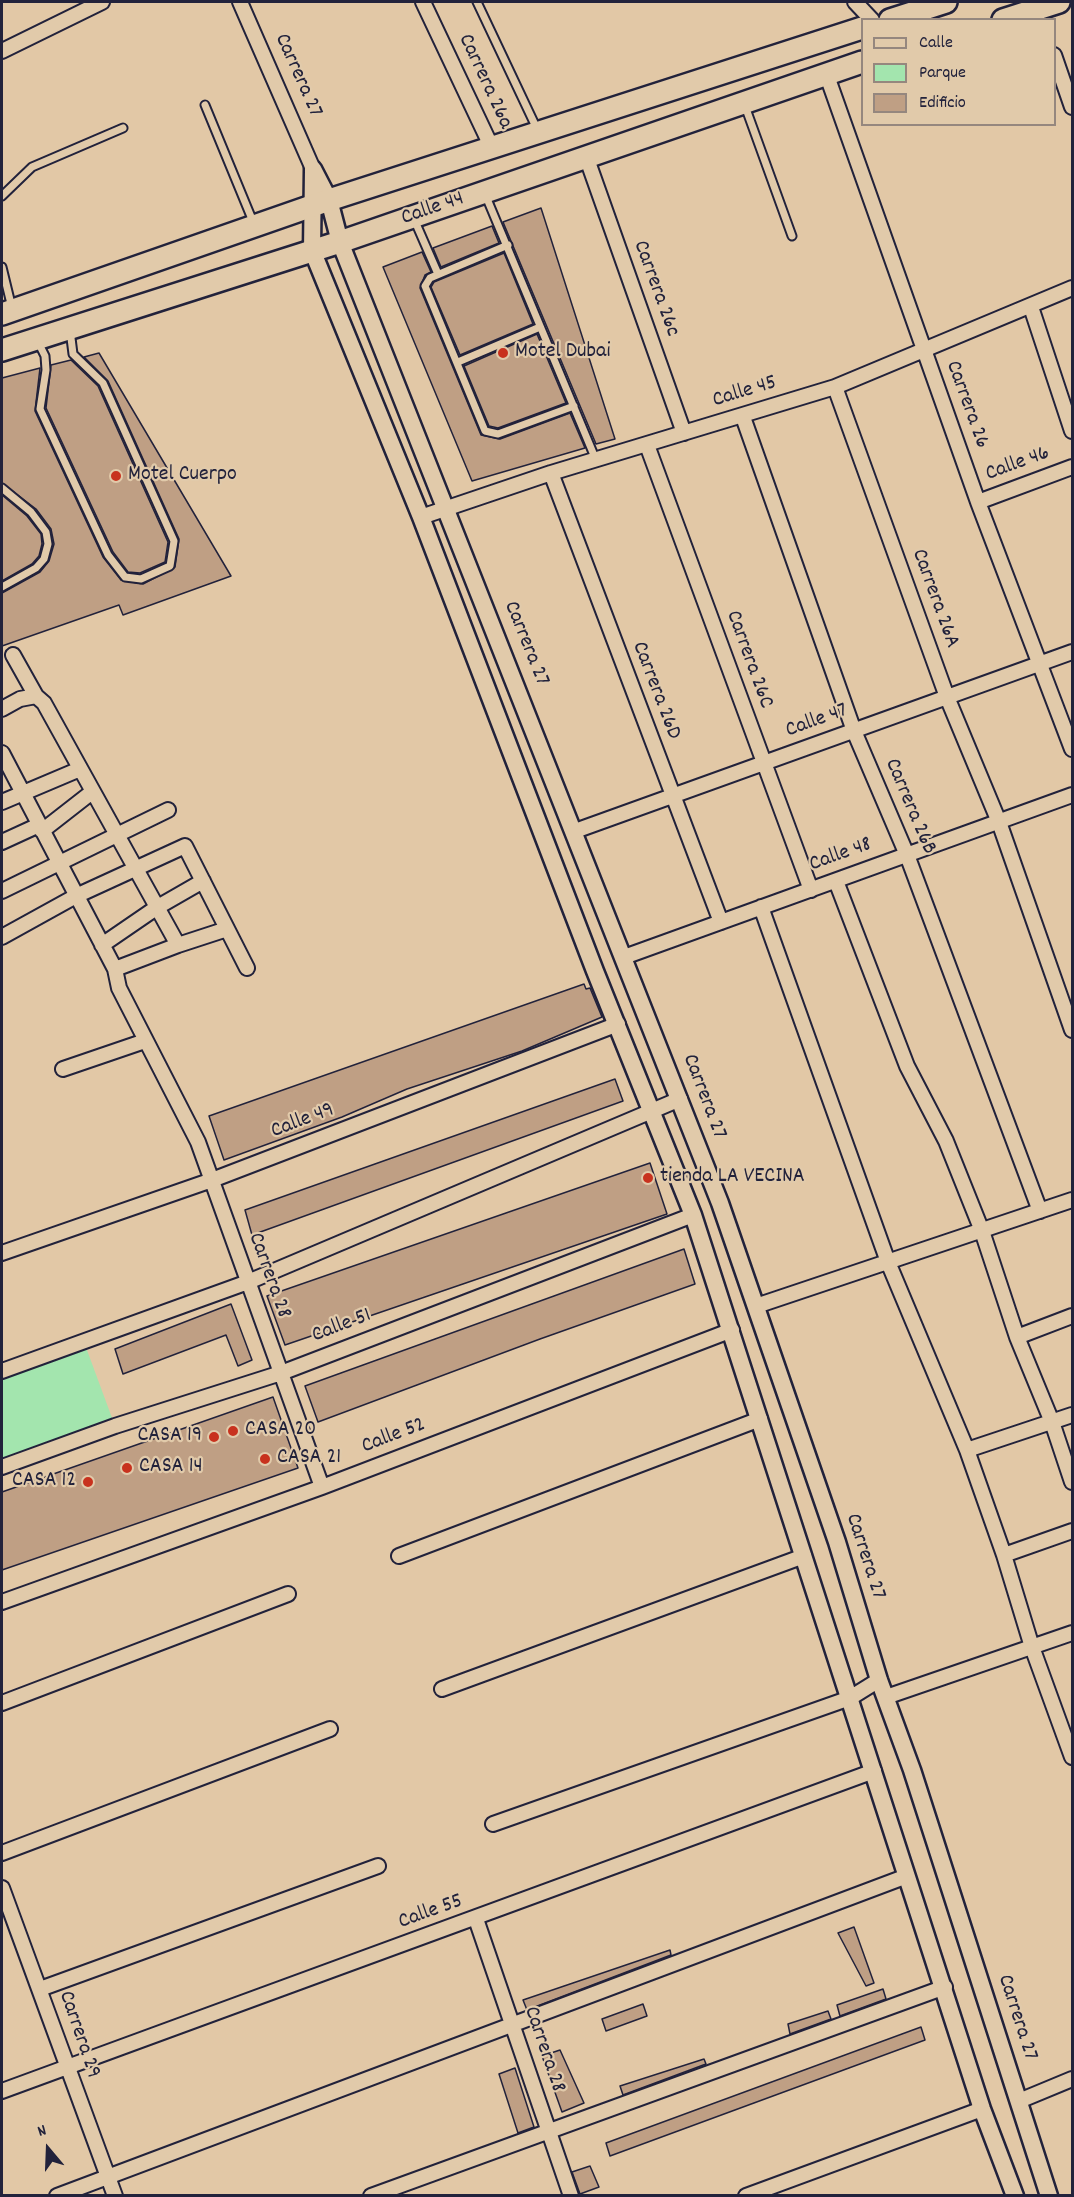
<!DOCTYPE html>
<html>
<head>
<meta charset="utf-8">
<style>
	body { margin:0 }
	#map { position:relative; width:1074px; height:2197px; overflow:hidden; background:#e2c8a6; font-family:Dekko,sans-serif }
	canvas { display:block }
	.frame { position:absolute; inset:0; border:3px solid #22223b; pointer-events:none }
	.legend { position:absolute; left:861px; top:18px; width:195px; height:108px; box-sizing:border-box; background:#e1caaa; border:2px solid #95877e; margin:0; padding:8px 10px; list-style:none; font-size:18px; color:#22223b }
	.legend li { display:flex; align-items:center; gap:12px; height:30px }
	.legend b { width:30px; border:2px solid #95877e }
	.north { position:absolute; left:18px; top:2119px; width:60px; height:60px; -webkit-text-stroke:4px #e1caaa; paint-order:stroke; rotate:341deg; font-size:16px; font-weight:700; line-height:24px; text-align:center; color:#22223b }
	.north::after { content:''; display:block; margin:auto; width:21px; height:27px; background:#22223b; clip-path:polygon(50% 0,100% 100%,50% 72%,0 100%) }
</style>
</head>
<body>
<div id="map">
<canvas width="1074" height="2197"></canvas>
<div class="frame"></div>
<ul class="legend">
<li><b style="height:8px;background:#e1caaa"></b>Calle</li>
<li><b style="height:16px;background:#a3e5ae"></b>Parque</li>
<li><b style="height:16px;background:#bf9f84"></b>Edificio</li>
</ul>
<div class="north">N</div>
</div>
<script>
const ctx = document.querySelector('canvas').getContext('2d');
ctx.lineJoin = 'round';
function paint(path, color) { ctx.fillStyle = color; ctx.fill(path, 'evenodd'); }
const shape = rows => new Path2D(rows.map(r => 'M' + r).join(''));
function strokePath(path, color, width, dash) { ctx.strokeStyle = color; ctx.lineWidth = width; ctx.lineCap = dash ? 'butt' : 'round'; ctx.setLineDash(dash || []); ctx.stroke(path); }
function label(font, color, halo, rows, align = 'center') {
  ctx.font = font + ' Dekko,sans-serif'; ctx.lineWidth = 4.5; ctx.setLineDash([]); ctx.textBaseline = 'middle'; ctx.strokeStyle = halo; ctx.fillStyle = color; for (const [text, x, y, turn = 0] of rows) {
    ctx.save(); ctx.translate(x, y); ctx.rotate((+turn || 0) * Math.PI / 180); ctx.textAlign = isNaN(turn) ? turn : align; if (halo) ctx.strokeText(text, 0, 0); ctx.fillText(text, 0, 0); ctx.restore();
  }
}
paint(shape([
	[84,1342,115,1426,2,1469,2,1371]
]), '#a3e5ae');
const building = shape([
	[541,208,615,439,596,444,503,222,541,208],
	[492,226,499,243,441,267,433,248,492,226],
	[422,252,431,272,425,275,420,288,481,435,500,439,570,413,585,448,472,481,383,267,422,252],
	[504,253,533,324,460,355,431,287,434,282,504,253],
	[537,334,566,403,498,428,489,426,464,366,537,334],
	[99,353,231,576,123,615,119,605,2,646,2,593,40,572,49,561,54,544,51,529,36,509,2,483,2,378,40,368,35,411,103,557,121,580,143,584,175,567,179,539,108,381,84,357,99,353],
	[71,360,98,386,168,542,165,562,140,573,128,572,113,552,46,408,51,365,71,360],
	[2,495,27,516,41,534,42,544,39,556,32,564,2,581,2,495],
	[584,984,586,989,590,988,602,1017,522,1051,407,1089,342,1117,224,1160,209,1116,584,984],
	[615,1079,623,1101,252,1235,245,1210,615,1079],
	[650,1163,667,1214,285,1345,267,1296,650,1163],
	[684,1249,695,1284,540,1339,318,1422,305,1386,684,1249],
	[231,1304,252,1360,238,1366,226,1335,123,1374,115,1349,231,1304],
	[273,1397,298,1468,2,1570,2,1492,273,1397],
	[854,1927,874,1983,866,1986,838,1933,854,1927],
	[670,1950,671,1955,527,2010,523,2000,670,1950],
	[883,1989,886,1999,840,2016,837,2005,883,1989],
	[643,2004,647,2016,606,2031,602,2019,643,2004],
	[828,2011,831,2019,790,2034,788,2024,828,2011],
	[921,2027,925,2040,610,2156,606,2143,921,2027],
	[560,2050,584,2103,562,2112,542,2056,560,2050],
	[704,2059,706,2064,623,2095,620,2086,704,2059],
	[515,2068,534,2127,518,2133,499,2074,515,2068],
	[590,2166,599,2187,580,2194,572,2172,590,2166]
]);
paint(building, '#bf9f84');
strokePath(building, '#22223b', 1.5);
const service = shape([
	[477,2,537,129],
	[205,105,254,224],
	[745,106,792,236],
	[485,194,596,460],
	[2,196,32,167,123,128],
	[414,219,438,274],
	[508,245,430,278,425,286,485,431,498,434,574,406],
	[2,267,12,308],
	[38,342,45,356,46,370,40,409,108,555,125,577,141,579,170,566,174,541,103,383,73,354,70,330],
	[458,362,540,327],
	[2,488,31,512,46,532,48,544,44,559,36,568,2,587]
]);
const minor = shape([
	[240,2,313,169],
	[423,2,492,148],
	[855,2,872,20],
	[2,51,102,2],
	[1054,55,1072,107],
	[826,73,978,502,1072,749],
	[587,159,684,433],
	[1031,307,1072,431],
	[835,387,947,697,999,822,1072,1030],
	[743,417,854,731,907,855,1040,1211],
	[647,445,811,890],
	[551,473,721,922],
	[978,502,1072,467],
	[421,517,551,473,835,387,1072,288],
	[13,655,36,696],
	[2,709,20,699,36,696,44,703,178,945,115,969],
	[2,753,115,969,119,988,198,1142,322,1487],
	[2,802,80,769],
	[42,831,92,792],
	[575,831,1072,652],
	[2,842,39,825],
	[836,881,907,1066,946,1141,982,1231,1017,1337,1052,1422,1072,1482],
	[2,891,168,810],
	[761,907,888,1262,967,1450,1004,1555,1032,1647,1072,1757],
	[2,937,76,896,185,846,247,968],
	[102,945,156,908,203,881],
	[178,945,227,929],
	[624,957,1072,795],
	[63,1069,145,1041],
	[2,1253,212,1180,618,1024],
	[756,1306,1072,1200],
	[1017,1337,1072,1316],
	[2,1371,248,1282,680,1099],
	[967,1450,1072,1415],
	[2,1467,115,1426,281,1373,693,1215],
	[1004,1555,1072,1531],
	[399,1556,760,1419],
	[2,1602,322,1487,732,1330],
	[442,1689,804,1556],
	[886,1697,1072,1633],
	[2,1703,288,1594],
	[493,1824,850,1698,879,1680],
	[2,1853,330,1729],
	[2,1888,115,2196],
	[476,1919,571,2196],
	[40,1989,378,1866],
	[2,2091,874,1771],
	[1019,2101,1072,2079],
	[57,2196,907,1876],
	[371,2196,945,1987],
	[746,2196,982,2109]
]);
const tertiary = shape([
	[313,169,329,200,340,242,720,1203,837,1542,879,1680,912,1770,1049,2196],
	[313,170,312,250,421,517,595,971,693,1215,982,2109,1015,2196]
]);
const primary = shape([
	[890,20,946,2],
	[1003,20,1059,2],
	[2,314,329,200,862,28],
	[2,350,340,242,862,62]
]);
strokePath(service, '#22223b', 11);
strokePath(minor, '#22223b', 18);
strokePath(tertiary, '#22223b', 21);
strokePath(primary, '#22223b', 26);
strokePath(service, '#e1caaa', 7);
strokePath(minor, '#e1caaa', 14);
strokePath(tertiary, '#e1caaa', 16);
strokePath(primary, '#e1caaa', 21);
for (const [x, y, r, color] of [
	[503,353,6,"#c8321e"],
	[116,476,6,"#c8321e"],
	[648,1178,6,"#c8321e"],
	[233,1431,6,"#c8321e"],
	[214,1437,6,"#c8321e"],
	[265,1459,6,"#c8321e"],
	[127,1468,6,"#c8321e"],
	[88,1482,6,"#c8321e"]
]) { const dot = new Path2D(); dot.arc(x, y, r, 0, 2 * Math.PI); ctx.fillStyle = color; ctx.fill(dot); strokePath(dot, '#e1caaa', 2); }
label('22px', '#22223b', '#e1caaa', [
	["Carrera 27",297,76,66],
	["Carrera 26a",484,82,65],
	["Calle 44",433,210,-19],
	["Carrera 26c",655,289,70],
	["Calle 45",745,393,-17],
	["Carrera 26",966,405,70],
	["Calle 46",1018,465,-20],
	["Carrera 26A",934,599,70],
	["Carrera 27",525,644,68],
	["Carrera 26C",748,660,70],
	["Carrera 26D",655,691,69],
	["Calle 47",817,722,-20],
	["Carrera 26B",909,807,67],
	["Calle 48",841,856,-20],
	["Carrera 27",703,1097,69],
	["Calle 49",303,1122,-21],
	["Carrera 28",268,1276,70],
	["Calle 51",342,1327,-21],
	["Calle 52",394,1437,-21],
	["Carrera 27",864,1557,72],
	["Calle 55",431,1913,-20],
	["Carrera 27",1016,2018,72],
	["Carrera 29",78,2035,71],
	["Carrera 28",543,2050,71]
]);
label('22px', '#22223b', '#e1caaa', [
	["Motel Dubai",515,353],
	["Motel Cuerpo",128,476],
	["tienda LA VECINA",660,1178],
	["CASA 20",245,1431],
	["CASA 19",202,1437,"right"],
	["CASA 21",277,1459],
	["CASA 14",139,1468],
	["CASA 12",76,1482,"right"]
], 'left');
</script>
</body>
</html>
